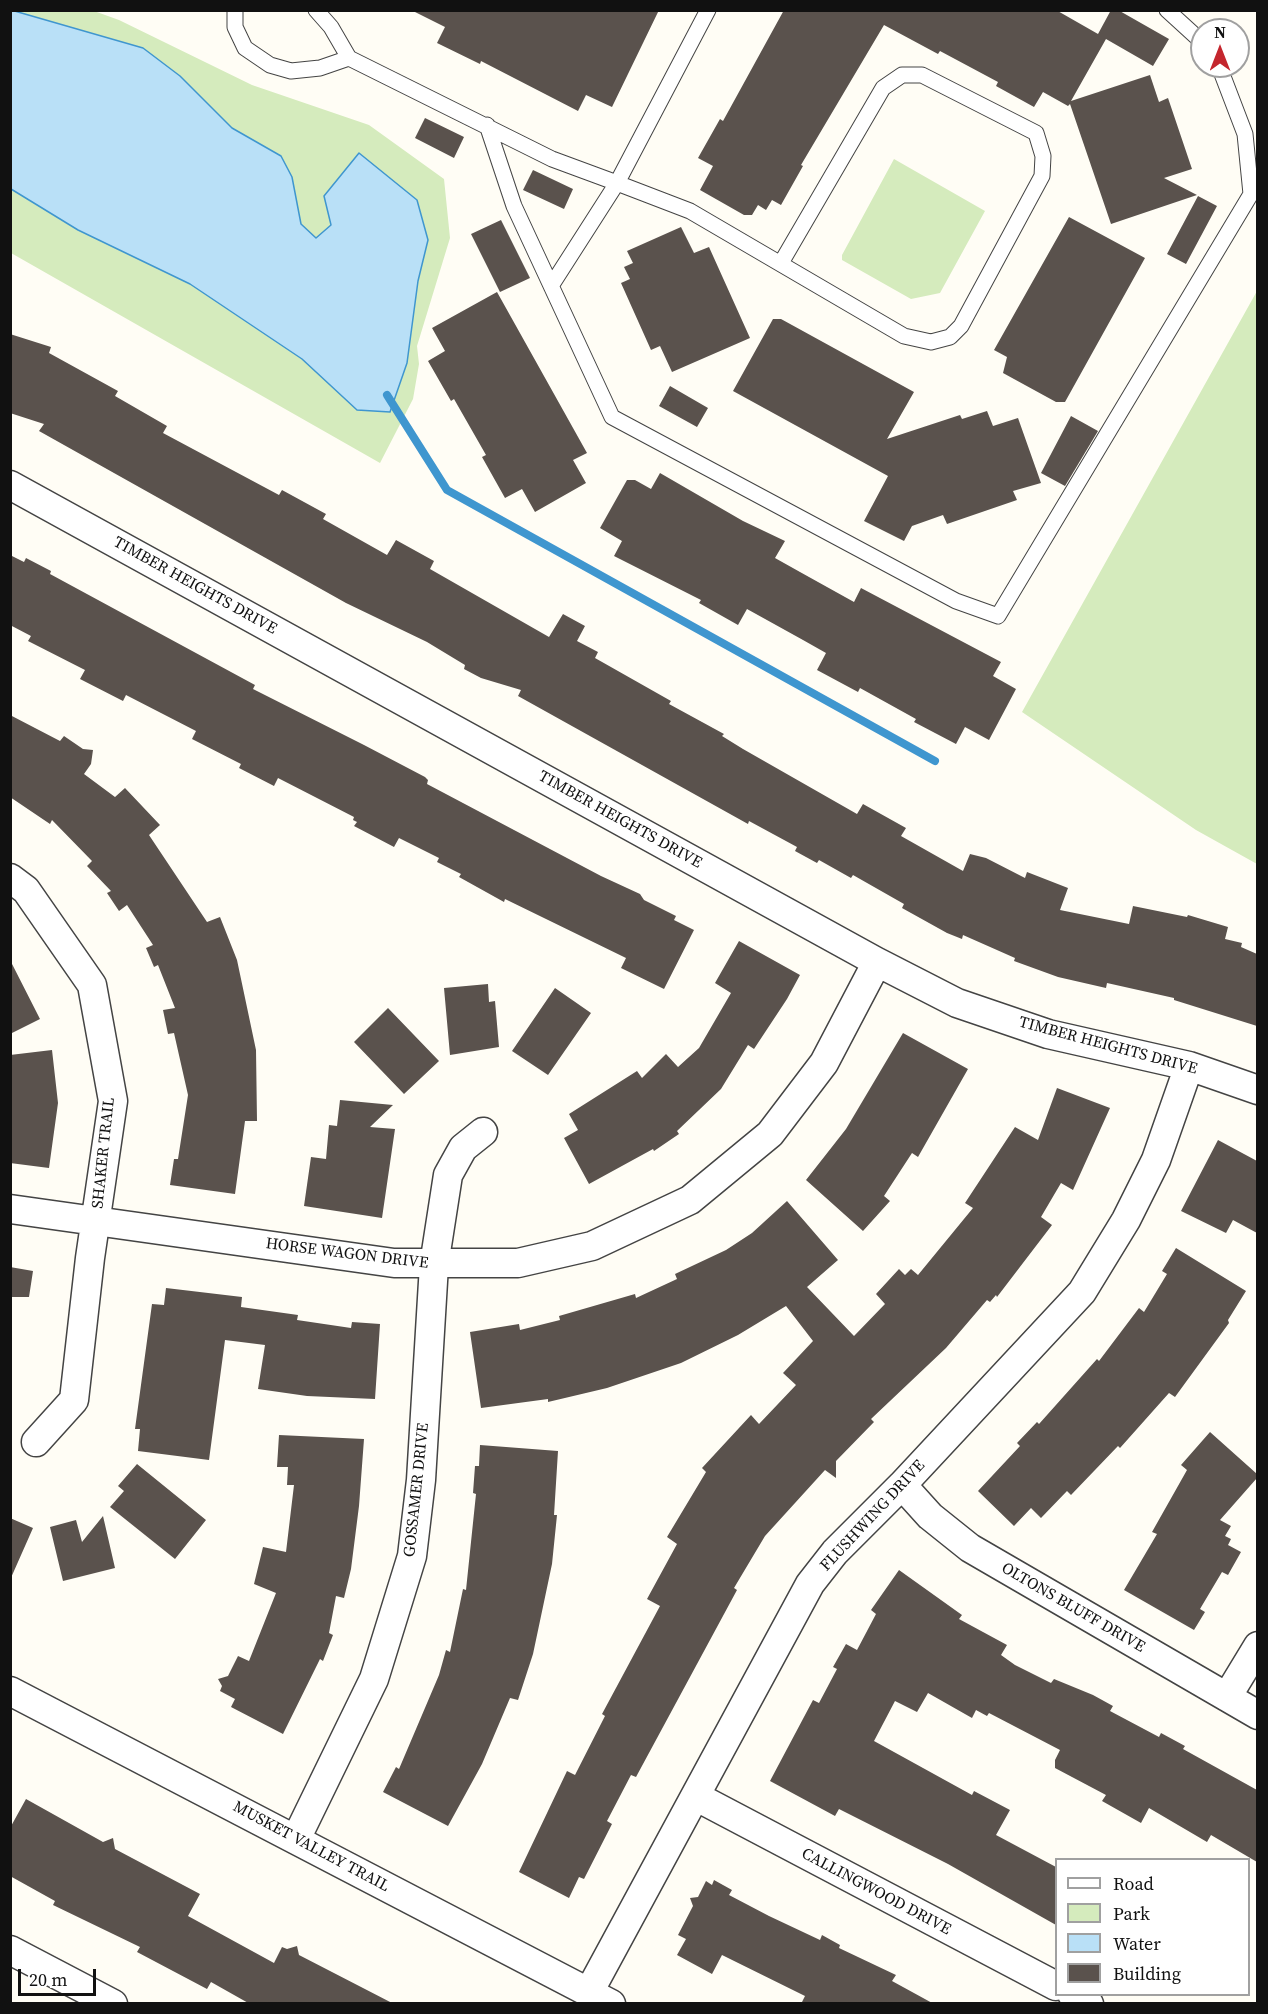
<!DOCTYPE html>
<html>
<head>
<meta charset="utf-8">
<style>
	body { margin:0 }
	#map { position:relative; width:1268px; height:2014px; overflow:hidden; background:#fffdf5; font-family:"Source Serif 4",serif }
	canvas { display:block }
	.frame { position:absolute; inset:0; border:12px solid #111; pointer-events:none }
	.legend { position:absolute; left:1055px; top:1858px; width:195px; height:138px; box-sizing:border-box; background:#fff; border:2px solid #a0a0a0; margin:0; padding:8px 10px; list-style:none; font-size:18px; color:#111 }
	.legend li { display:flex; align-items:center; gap:12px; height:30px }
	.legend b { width:30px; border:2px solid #a0a0a0 }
	.north { position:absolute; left:1190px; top:18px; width:60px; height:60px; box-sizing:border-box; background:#fff; border:2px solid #a0a0a0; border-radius:50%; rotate:0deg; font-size:16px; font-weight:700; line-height:24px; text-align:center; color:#111 }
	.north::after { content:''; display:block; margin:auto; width:21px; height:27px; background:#c4262e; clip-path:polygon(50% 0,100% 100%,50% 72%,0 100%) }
	.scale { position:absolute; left:18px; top:1969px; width:78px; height:27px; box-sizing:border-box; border:3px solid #111; border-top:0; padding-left:8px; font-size:18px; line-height:21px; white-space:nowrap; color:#111; -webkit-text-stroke:4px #fff; paint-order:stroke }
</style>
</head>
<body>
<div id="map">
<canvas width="1268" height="2014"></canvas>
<div class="frame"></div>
<ul class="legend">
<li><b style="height:8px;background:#fff"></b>Road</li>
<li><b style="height:16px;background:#d5ebbd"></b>Park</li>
<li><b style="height:16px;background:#b9e0f7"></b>Water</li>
<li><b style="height:16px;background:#5a524d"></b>Building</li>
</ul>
<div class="north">N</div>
<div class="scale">20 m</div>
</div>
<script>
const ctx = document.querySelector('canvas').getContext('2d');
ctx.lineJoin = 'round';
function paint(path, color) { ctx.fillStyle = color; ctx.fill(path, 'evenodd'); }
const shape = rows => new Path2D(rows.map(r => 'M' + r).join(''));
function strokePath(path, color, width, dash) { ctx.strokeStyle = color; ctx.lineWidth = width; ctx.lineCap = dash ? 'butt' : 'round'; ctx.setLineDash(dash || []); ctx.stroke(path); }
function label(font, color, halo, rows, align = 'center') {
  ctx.font = font + ' "Source Serif 4",serif'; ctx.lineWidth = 6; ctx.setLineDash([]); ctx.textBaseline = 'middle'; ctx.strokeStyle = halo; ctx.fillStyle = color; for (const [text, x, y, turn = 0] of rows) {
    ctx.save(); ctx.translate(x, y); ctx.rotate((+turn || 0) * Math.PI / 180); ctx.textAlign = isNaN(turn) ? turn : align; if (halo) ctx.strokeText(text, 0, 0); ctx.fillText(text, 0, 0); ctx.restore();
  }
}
paint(shape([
	[11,10,94,11,119,20,252,85,369,125,444,179,450,238,417,346,419,364,413,399,380,463,11,253],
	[894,159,985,211,940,293,911,299,842,260,842,255],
	[1257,291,1257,864,1196,830,1022,712]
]), '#d5ebbd');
const water = shape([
	[11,10,143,48,180,76,232,128,281,156,292,177,301,224,316,238,331,225,324,196,359,153,417,200,428,240,418,281,407,363,390,412,357,410,302,359,190,284,78,230,11,189,11,10]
]);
paint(water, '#b9e0f7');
strokePath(water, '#3f96cf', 1.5);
strokePath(shape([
	[387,395,447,490,935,761]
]), '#3f96cf', 8);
paint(shape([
	[411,10,659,10,612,107,586,95,578,111,481,61,480,64,437,43,445,27],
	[784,10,1056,10,1098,34,1111,10,1118,10,1169,39,1153,66,1106,39,1071,101,1150,75,1159,102,1168,98,1192,169,1164,178,1197,195,1111,224,1070,104,1068,106,1043,92,1034,107,996,86,998,82,940,51,938,54,884,25,801,165,803,166,781,205,772,200,766,210,758,205,752,215,744,215,700,190,713,166,698,158,720,119,723,121],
	[425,118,464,137,454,158,415,138],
	[533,170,573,189,564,209,523,190],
	[1198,196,1217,206,1186,264,1167,254],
	[1069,217,1145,258,1065,402,1056,402,1003,373,1007,357,994,350],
	[501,220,530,278,500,292,471,234],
	[681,227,694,253,709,247,750,338,672,372,660,346,651,350,621,283,630,279,624,267,633,263,627,251],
	[497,292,587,453,573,460,586,483,535,512,522,489,505,498,482,457,486,455,454,399,451,401,428,361,445,351,432,328],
	[773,319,781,319,914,392,887,439,960,415,962,419,987,411,993,426,1018,418,1041,483,1013,491,1017,500,947,524,943,515,912,526,904,541,864,521,888,476,733,391],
	[10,334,51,347,49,353,118,391,115,396,167,426,163,433,279,495,282,490,326,514,323,519,387,555,396,540,434,561,430,569,549,637,563,614,585,626,577,641,598,652,595,658,671,701,669,704,724,734,722,736,743,749,857,814,863,804,906,828,901,836,963,871,970,854,986,858,1025,878,1027,872,1068,888,1060,910,1129,924,1133,906,1187,917,1188,915,1228,927,1225,939,1242,943,1241,947,1257,954,1257,1026,1174,1000,1174,998,1107,983,1106,988,1058,977,1014,961,1015,958,963,935,962,939,947,933,902,908,904,904,853,875,851,878,819,860,817,863,795,851,797,847,749,821,748,824,518,696,521,690,481,678,464,669,465,665,427,642,346,603,39,431,44,424,10,413],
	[670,386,708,408,697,427,659,406],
	[1071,416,1098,431,1065,486,1041,473],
	[660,473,743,521,785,541,775,558,800,572,854,602,861,588,1001,662,993,676,1016,689,989,740,965,727,956,744,914,722,916,719,860,688,858,692,817,670,826,653,803,640,747,609,738,625,699,603,701,600,614,556,622,541,600,528,627,480,635,480,651,489],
	[10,555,24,562,26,558,51,571,50,574,255,685,253,689,364,745,425,777,428,780,427,784,601,876,640,894,644,900,676,916,674,920,694,930,664,989,621,968,626,958,505,899,504,902,459,877,461,874,437,862,439,858,399,838,394,847,354,826,357,822,353,820,354,817,278,778,274,786,239,768,241,764,192,739,196,731,126,695,123,701,80,679,85,670,28,641,31,636,10,625],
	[10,715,60,741,64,736,83,749,93,750,91,764,84,774,115,797,125,788,160,825,149,835,207,922,220,917,237,960,256,1050,257,1121,245,1121,235,1194,170,1185,174,1159,178,1159,188,1095,174,1033,168,1034,163,1010,175,1008,158,965,154,967,146,948,153,945,127,905,119,911,107,893,111,891,87,866,92,861,52,820,50,824,10,797],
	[739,941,800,975,787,999,754,1049,748,1045,721,1089,677,1131,679,1134,654,1151,653,1149,589,1184,564,1138,578,1130,569,1114,637,1071,642,1078,666,1054,678,1067,699,1048,731,993,715,983],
	[10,960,40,1019,10,1034],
	[488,984,489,1002,495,1001,499,1047,450,1055,444,988],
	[555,988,591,1013,548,1075,512,1051],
	[388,1008,439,1061,404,1094,354,1042],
	[903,1033,968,1069,918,1157,912,1153,884,1196,890,1201,863,1231,806,1180,846,1129],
	[52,1050,58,1103,49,1168,10,1163,10,1055],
	[1057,1088,1110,1108,1073,1190,1061,1183,1041,1217,1052,1225,997,1297,996,1295,990,1302,987,1300,946,1348,871,1419,874,1422,836,1461,836,1478,825,1470,765,1536,734,1588,737,1590,636,1777,631,1775,607,1821,612,1824,584,1879,579,1877,569,1898,519,1872,567,1771,575,1775,605,1716,602,1714,660,1606,647,1599,677,1544,667,1537,706,1472,702,1468,751,1415,759,1424,796,1385,783,1373,813,1341,786,1306,738,1335,681,1363,607,1388,548,1402,548,1399,481,1408,470,1332,519,1324,520,1330,560,1320,559,1316,635,1294,636,1298,677,1279,675,1274,726,1250,752,1233,787,1201,838,1260,807,1287,854,1336,885,1304,876,1294,899,1269,905,1275,911,1269,918,1275,973,1208,965,1203,1015,1127,1038,1140],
	[340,1100,393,1105,370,1127,395,1129,382,1218,304,1206,311,1157,326,1159,329,1125,337,1126],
	[1218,1140,1257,1161,1257,1233,1233,1220,1226,1233,1181,1211],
	[1176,1248,1246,1291,1228,1320,1229,1323,1175,1397,1169,1393,1120,1448,1118,1446,1071,1495,1067,1491,1041,1518,1031,1508,1014,1526,978,1491,1020,1446,1017,1443,1037,1422,1039,1424,1097,1359,1099,1361,1139,1308,1144,1312,1167,1274,1162,1271],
	[10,1267,33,1271,29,1297,10,1297],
	[166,1288,242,1297,241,1307,298,1315,297,1320,351,1328,352,1322,380,1324,375,1399,307,1396,258,1389,265,1345,225,1340,209,1460,138,1451,140,1429,135,1429,152,1304,164,1305],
	[1210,1432,1257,1474,1257,1478,1220,1520,1231,1526,1225,1536,1231,1539,1228,1545,1241,1552,1228,1575,1222,1572,1200,1609,1205,1612,1194,1630,1124,1590,1157,1534,1152,1532,1187,1470,1181,1465],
	[279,1435,364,1439,359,1506,351,1569,344,1598,336,1596,329,1633,333,1635,323,1661,320,1659,283,1734,231,1707,235,1699,220,1691,222,1686,218,1679,228,1676,238,1656,249,1661,276,1593,254,1584,263,1547,286,1552,294,1485,287,1485,288,1467,277,1467],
	[480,1445,558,1451,554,1515,557,1515,552,1564,533,1654,518,1700,510,1698,482,1764,448,1826,383,1792,396,1767,399,1769,439,1675,446,1650,450,1652,463,1589,466,1590,476,1494,473,1493,475,1466,479,1466],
	[137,1464,206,1520,175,1559,110,1507,124,1491,118,1486],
	[103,1516,115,1568,63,1581,50,1527,76,1520,82,1542],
	[10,1518,33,1528,10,1580],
	[899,1570,962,1615,959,1619,1007,1645,1001,1655,1015,1665,1051,1683,1054,1679,1093,1695,1113,1706,1110,1711,1159,1737,1161,1733,1185,1746,1183,1749,1257,1790,1257,1862,1211,1835,1207,1842,1149,1808,1141,1823,1102,1801,1106,1795,1055,1768,1055,1760,1060,1750,989,1713,987,1716,976,1710,972,1718,928,1693,917,1712,895,1701,874,1741,972,1795,974,1791,1010,1810,996,1835,1056,1867,1056,1925,948,1864,839,1809,835,1816,770,1781,813,1700,819,1703,837,1669,833,1667,846,1644,857,1650,876,1614,871,1610],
	[26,1799,103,1842,113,1838,115,1849,200,1894,188,1916,274,1963,282,1947,287,1949,297,1946,299,1955,394,2004,250,2004,211,1982,207,1989,137,1952,140,1947,53,1905,55,1901,10,1876,10,1828],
	[714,1880,732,1890,729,1895,769,1916,820,1940,822,1935,840,1945,839,1948,896,1975,892,1981,934,2004,801,2004,805,1996,722,1955,712,1974,677,1955,686,1939,678,1935,693,1906,690,1898,698,1897,706,1881,712,1885]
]), '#5a524d');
const service = shape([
	[235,10,235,27,245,48,270,65,291,71,320,68,349,58,331,27,316,10],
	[1167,10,1202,42],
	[349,58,552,159,617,183,708,10],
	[487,125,514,206,612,417,956,601,998,616,1251,194,1245,134,1219,66],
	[551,286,617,183,690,211,904,336,931,342,950,337,961,326,1042,176,1043,156,1036,133,922,75,902,75,883,88,781,263]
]);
const minor = shape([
	[10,485,877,962,957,1003,1048,1034,1189,1066,1258,1090],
	[10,878,26,890,92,985,113,1101,90,1258,74,1400,36,1442],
	[10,1209,394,1263,518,1263,592,1246,690,1200,770,1134,824,1063,877,962],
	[902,1485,930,1516,970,1548,1258,1715],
	[10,1691,611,2004],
	[1227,1697,1258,1646],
	[697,1797,1056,1986],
	[296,1839,374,1679,412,1556,421,1480,434,1265,448,1175,463,1148,483,1132],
	[10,1950,113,2004],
	[589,1992,810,1584,835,1552,902,1485,1082,1292,1126,1220,1156,1160,1189,1066],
	[1072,1994,1089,2004]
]);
strokePath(service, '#444', 17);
strokePath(minor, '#444', 31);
strokePath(service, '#fff', 15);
strokePath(minor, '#fff', 28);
label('16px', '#111', '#fff', [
	["TIMBER HEIGHTS DRIVE",195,586,29],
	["TIMBER HEIGHTS DRIVE",620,820,29],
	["TIMBER HEIGHTS DRIVE",1108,1046,15],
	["SHAKER TRAIL",104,1153,-84],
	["HORSE WAGON DRIVE",347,1254,7],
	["GOSSAMER DRIVE",417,1490,-84],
	["FLUSHWING DRIVE",873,1516,-47],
	["OLTONS BLUFF DRIVE",1073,1608,30],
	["MUSKET VALLEY TRAIL",311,1847,28],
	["CALLINGWOOD DRIVE",876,1892,28]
]);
</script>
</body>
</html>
